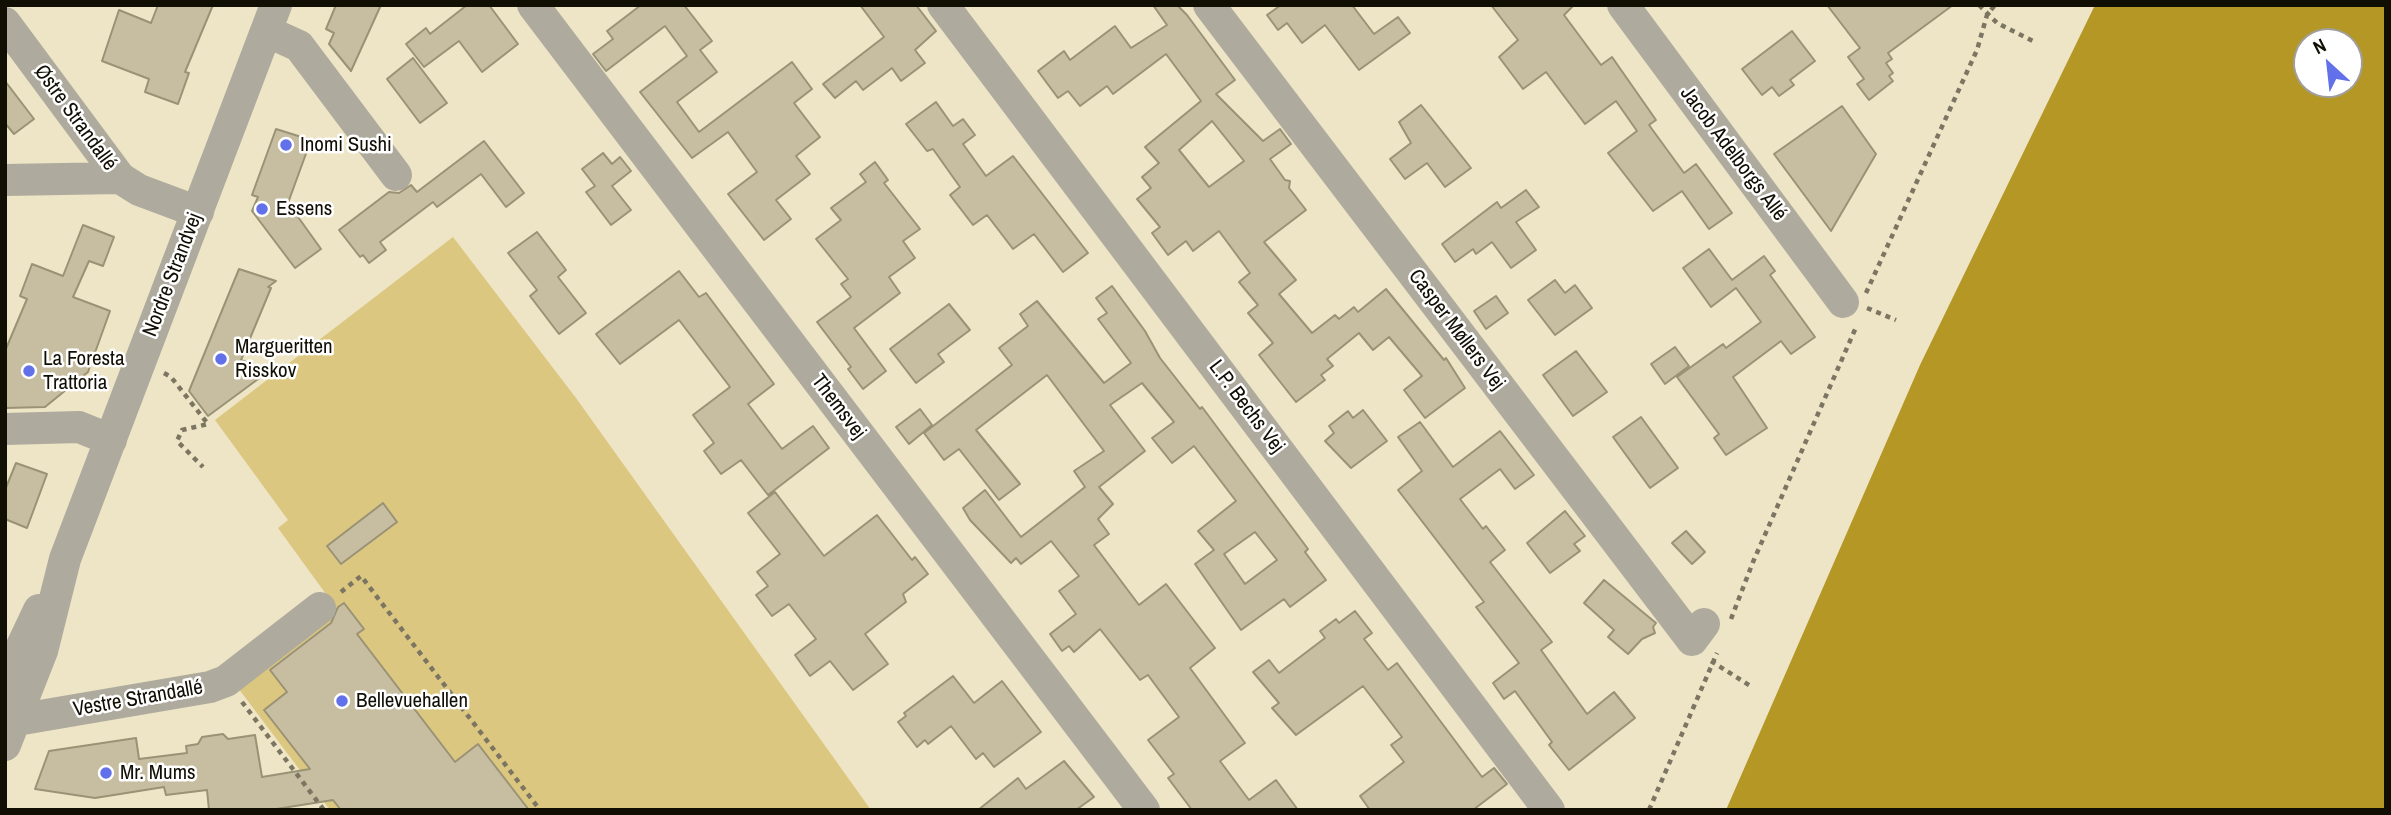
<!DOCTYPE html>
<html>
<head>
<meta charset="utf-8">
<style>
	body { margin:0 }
	#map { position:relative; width:2391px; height:815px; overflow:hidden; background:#eee5c6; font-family:"Archivo Narrow",sans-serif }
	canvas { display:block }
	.frame { position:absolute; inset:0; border:7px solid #110e04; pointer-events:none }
	.north { position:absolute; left:2293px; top:28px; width:70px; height:70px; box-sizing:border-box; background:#fff; border:2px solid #a09f9b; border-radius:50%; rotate:333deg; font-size:19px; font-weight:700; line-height:28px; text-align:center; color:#110e04 }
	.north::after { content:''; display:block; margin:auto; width:24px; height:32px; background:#6271e9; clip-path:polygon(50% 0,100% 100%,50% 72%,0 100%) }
</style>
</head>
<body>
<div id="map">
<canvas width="2391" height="815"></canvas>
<div class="frame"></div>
<div class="north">N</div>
</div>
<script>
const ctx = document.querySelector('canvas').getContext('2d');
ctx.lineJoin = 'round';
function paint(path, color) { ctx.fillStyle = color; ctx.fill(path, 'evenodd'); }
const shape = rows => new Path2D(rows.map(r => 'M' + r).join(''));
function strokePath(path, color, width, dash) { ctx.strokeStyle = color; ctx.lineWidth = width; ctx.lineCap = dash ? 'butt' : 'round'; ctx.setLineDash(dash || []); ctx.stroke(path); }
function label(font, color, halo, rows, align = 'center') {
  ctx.font = font + ' "Archivo Narrow",sans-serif'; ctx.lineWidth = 5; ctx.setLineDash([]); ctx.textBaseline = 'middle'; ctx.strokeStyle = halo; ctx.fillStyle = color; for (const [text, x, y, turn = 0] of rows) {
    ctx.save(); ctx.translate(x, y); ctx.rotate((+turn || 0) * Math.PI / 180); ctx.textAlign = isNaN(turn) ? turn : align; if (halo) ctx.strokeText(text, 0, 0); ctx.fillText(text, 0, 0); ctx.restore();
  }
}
paint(shape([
	[453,237,576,398,871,810,330,810,232,680,331,601,278,528,288,520,215,420]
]), '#dbc780');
paint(shape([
	[2095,5,2386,5,2386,810,1726,810,1920,365],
	[2307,42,2349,42,2349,84,2307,84]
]), '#b49724');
const building = shape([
	[158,5,213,5,185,72,189,73,178,104,145,92,149,79,102,61,119,10,151,23,158,5],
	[336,5,381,5,351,71,329,44,334,33,326,29,336,5],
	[467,5,489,5,518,44,482,72,459,41,424,67,406,44,426,28,430,34,467,5],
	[641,5,684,5,712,41,700,50,717,72,677,102,699,132,792,62,812,89,794,103,820,137,796,156,810,174,776,200,791,219,764,240,728,194,757,172,728,132,692,158,640,92,687,56,665,26,606,71,593,54,613,39,607,31,641,5],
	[860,5,916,5,936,31,915,50,925,63,901,81,892,68,863,90,856,81,835,98,823,84,884,37,860,5],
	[1153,5,1177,5,1187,15,1235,80,1216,94,1263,141,1280,129,1291,144,1270,159,1285,180,1290,181,1289,188,1306,210,1264,242,1296,280,1279,294,1312,333,1335,315,1339,319,1354,307,1358,312,1386,289,1444,360,1446,358,1465,388,1425,418,1404,390,1422,376,1389,337,1373,350,1359,333,1327,359,1333,366,1321,375,1325,380,1296,402,1259,355,1273,343,1248,313,1258,305,1239,282,1250,273,1219,231,1193,251,1186,241,1168,255,1152,233,1160,227,1137,199,1151,188,1142,177,1159,163,1145,147,1201,101,1166,54,1113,94,1107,86,1080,106,1068,91,1058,98,1038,71,1064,51,1070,60,1115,26,1131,48,1167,25,1153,5],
	[1212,121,1244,161,1209,187,1179,150,1212,121],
	[1281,5,1352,5,1374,34,1398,17,1410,33,1359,70,1325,25,1302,43,1287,23,1278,30,1267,15,1281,5],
	[1491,5,1574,5,1564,15,1601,65,1612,57,1656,120,1649,125,1684,173,1696,164,1732,213,1709,229,1682,191,1653,211,1608,153,1637,131,1616,101,1585,124,1546,72,1523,89,1499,57,1518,40,1491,5],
	[1827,5,1953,5,1888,53,1892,59,1886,63,1893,73,1889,76,1893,81,1869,100,1857,84,1864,79,1848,57,1860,48,1827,5],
	[1792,31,1815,61,1790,80,1794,85,1779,96,1772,87,1762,95,1742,69,1792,31],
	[413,58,447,103,420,123,387,79,413,58],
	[5,81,34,119,14,134,5,123,5,81],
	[936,102,953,126,963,119,975,135,963,144,986,176,1013,156,1088,253,1063,272,1034,234,1013,249,987,215,973,225,950,195,960,187,933,149,927,151,906,124,936,102],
	[1421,105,1471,168,1445,187,1427,163,1405,179,1390,159,1411,143,1399,122,1421,105],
	[1842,106,1876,154,1831,231,1774,154,1842,106],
	[276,129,311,140,288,203,321,249,295,268,252,211,258,197,252,195,276,129],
	[484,141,524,193,506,207,481,174,437,207,433,202,380,242,386,250,369,263,363,255,360,257,339,230,389,192,399,193,411,185,417,192,484,141],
	[603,153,612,164,620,157,631,171,612,186,631,210,611,225,586,192,595,186,582,169,603,153],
	[875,162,888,180,884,183,920,229,903,241,915,258,889,277,900,293,854,328,886,371,863,389,848,369,851,367,817,322,851,297,841,284,848,279,816,239,841,220,831,208,866,182,860,174,875,162],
	[1526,190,1539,207,1516,222,1536,250,1511,268,1492,242,1476,254,1473,249,1455,262,1442,244,1497,202,1501,208,1526,190],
	[83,225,114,237,103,266,89,261,73,297,110,311,88,372,45,407,5,408,5,351,27,299,20,296,32,264,63,276,83,225],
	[537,232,566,270,558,277,586,313,559,334,530,296,537,290,508,253,537,232],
	[1709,249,1732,280,1764,256,1775,271,1770,275,1815,337,1791,354,1781,341,1733,377,1767,428,1726,455,1714,438,1719,434,1677,377,1723,344,1726,348,1761,322,1736,288,1711,307,1683,268,1709,249],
	[239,269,276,281,268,287,271,288,241,360,269,371,208,416,189,391,239,269],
	[679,271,699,297,706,293,774,384,748,404,782,449,813,426,829,448,768,495,741,460,721,474,704,451,714,443,693,415,730,387,679,320,620,364,596,334,679,271],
	[1555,280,1565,293,1575,285,1592,308,1555,335,1528,300,1555,280],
	[1112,286,1145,331,1160,358,1200,409,1202,407,1308,549,1305,552,1326,580,1290,607,1284,599,1241,630,1195,564,1214,550,1198,531,1236,501,1194,446,1172,463,1152,438,1174,422,1142,383,1110,405,1145,451,1099,487,1113,504,1098,519,1109,534,1094,545,1139,605,1166,584,1215,648,1190,668,1245,743,1220,761,1249,800,1276,780,1298,810,1192,810,1168,778,1174,774,1148,740,1179,717,1148,675,1140,680,1100,629,1074,652,1069,646,1062,651,1050,634,1076,614,1059,591,1079,576,1051,541,1021,564,1016,558,1011,563,970,520,963,508,985,490,1021,537,1085,487,1074,471,1104,451,1047,375,976,430,1020,484,999,500,959,449,944,460,924,433,1012,365,999,348,1028,326,1020,314,1037,301,1104,383,1131,363,1098,319,1107,313,1096,298,1112,286],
	[1255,532,1277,560,1245,584,1224,554,1255,532],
	[1496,296,1508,313,1486,329,1474,311,1496,296],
	[949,304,970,330,938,354,944,362,916,383,890,349,949,304],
	[1675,347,1689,366,1665,384,1651,364,1675,347],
	[1576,351,1607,392,1573,416,1543,375,1576,351],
	[920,409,932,425,909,444,896,427,920,409],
	[1363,410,1387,441,1351,468,1325,441,1334,433,1329,426,1348,411,1353,418,1363,410],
	[1641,417,1678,468,1650,488,1613,437,1641,417],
	[1420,422,1453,467,1500,431,1534,475,1515,489,1500,469,1460,499,1483,529,1486,526,1505,550,1490,562,1552,642,1541,650,1587,714,1614,692,1635,718,1569,770,1549,745,1552,742,1515,691,1504,699,1493,683,1519,663,1476,607,1484,602,1398,490,1422,471,1398,437,1420,422],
	[16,463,47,474,27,528,5,519,5,490,16,463],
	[775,492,824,556,877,515,912,560,915,557,928,574,903,594,906,602,865,634,888,664,853,690,830,661,810,676,795,655,816,639,789,604,772,616,756,595,768,586,757,572,780,554,748,513,775,492],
	[383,503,397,522,341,564,327,546,383,503],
	[1565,511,1585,536,1574,544,1580,551,1550,573,1527,543,1565,511],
	[1686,531,1705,552,1692,564,1672,543,1686,531],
	[1604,580,1656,623,1653,627,1655,633,1642,639,1628,654,1608,637,1614,630,1584,603,1604,580],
	[344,603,364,629,357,634,455,762,478,744,529,810,341,810,333,800,270,810,209,810,207,790,166,795,164,787,95,798,35,789,49,751,136,738,139,759,187,753,186,746,198,744,202,737,223,734,228,739,255,735,262,777,310,769,264,710,287,692,270,670,331,623,338,607,344,603],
	[1355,611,1372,633,1364,639,1388,670,1397,663,1482,777,1494,768,1507,784,1473,810,1370,810,1360,796,1404,762,1391,745,1402,737,1363,686,1296,735,1272,708,1279,703,1253,672,1269,660,1279,673,1325,638,1320,631,1336,619,1339,623,1355,611],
	[953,676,974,703,1002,681,1041,732,994,767,983,753,976,759,951,726,928,744,925,740,917,747,898,722,906,716,904,713,953,676],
	[1064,761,1094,797,1076,810,978,810,1018,778,1026,789,1064,761]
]);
paint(building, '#c7bea1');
strokePath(building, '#9a9275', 2);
strokePath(shape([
	[1979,5,1997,23,2033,41],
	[1866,293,1977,50,1987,15,1995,5],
	[1867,308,1896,320],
	[164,373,171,377,208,424,182,430,177,441,203,467],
	[341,592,361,576,540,810],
	[1731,619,1753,562,1857,325],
	[1711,661,1752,687],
	[242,702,324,810],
	[1649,810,1717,653]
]), '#7b7561', 4.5, [5, 5]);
strokePath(shape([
	[533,5,1144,810],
	[943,5,1549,810],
	[1209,5,1692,640,1704,624],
	[1623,5,1843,302],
	[5,23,120,178,139,190,198,212],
	[266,31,299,46,396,175],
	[5,180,120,178],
	[5,429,79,427,111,440],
	[5,682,39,610],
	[5,722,210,687,226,681,320,608],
	[5,745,42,651,65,559,276,5]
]), '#aeaa9d', 32);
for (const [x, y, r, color] of [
	[286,145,7,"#6271e9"],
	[262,209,7,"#6271e9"],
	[221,359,7,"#6271e9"],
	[29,371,7,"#6271e9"],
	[342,701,7,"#6271e9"],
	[106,773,7,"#6271e9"]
]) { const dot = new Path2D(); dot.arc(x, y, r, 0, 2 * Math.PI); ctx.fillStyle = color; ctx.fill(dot); strokePath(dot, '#fff', 2.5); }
label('21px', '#110e04', '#fff', [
	["Østre Strandallé",75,118,54],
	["Jacob Adelborgs Allé",1733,154,53],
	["Nordre Strandvej",173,275,-69],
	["Casper Møllers Vej",1456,330,53],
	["Themsvej",838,407,53],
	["L.P. Bechs Vej",1246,407,53],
	["Vestre Strandallé",138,699,-10]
]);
label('21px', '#110e04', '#fff', [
	["Inomi Sushi",300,145],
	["Essens",276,209],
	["Margueritten",235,347],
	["Risskov",235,371],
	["La Foresta",43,359],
	["Trattoria",43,383],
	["Bellevuehallen",356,701],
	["Mr. Mums",120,773]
], 'left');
</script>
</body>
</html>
